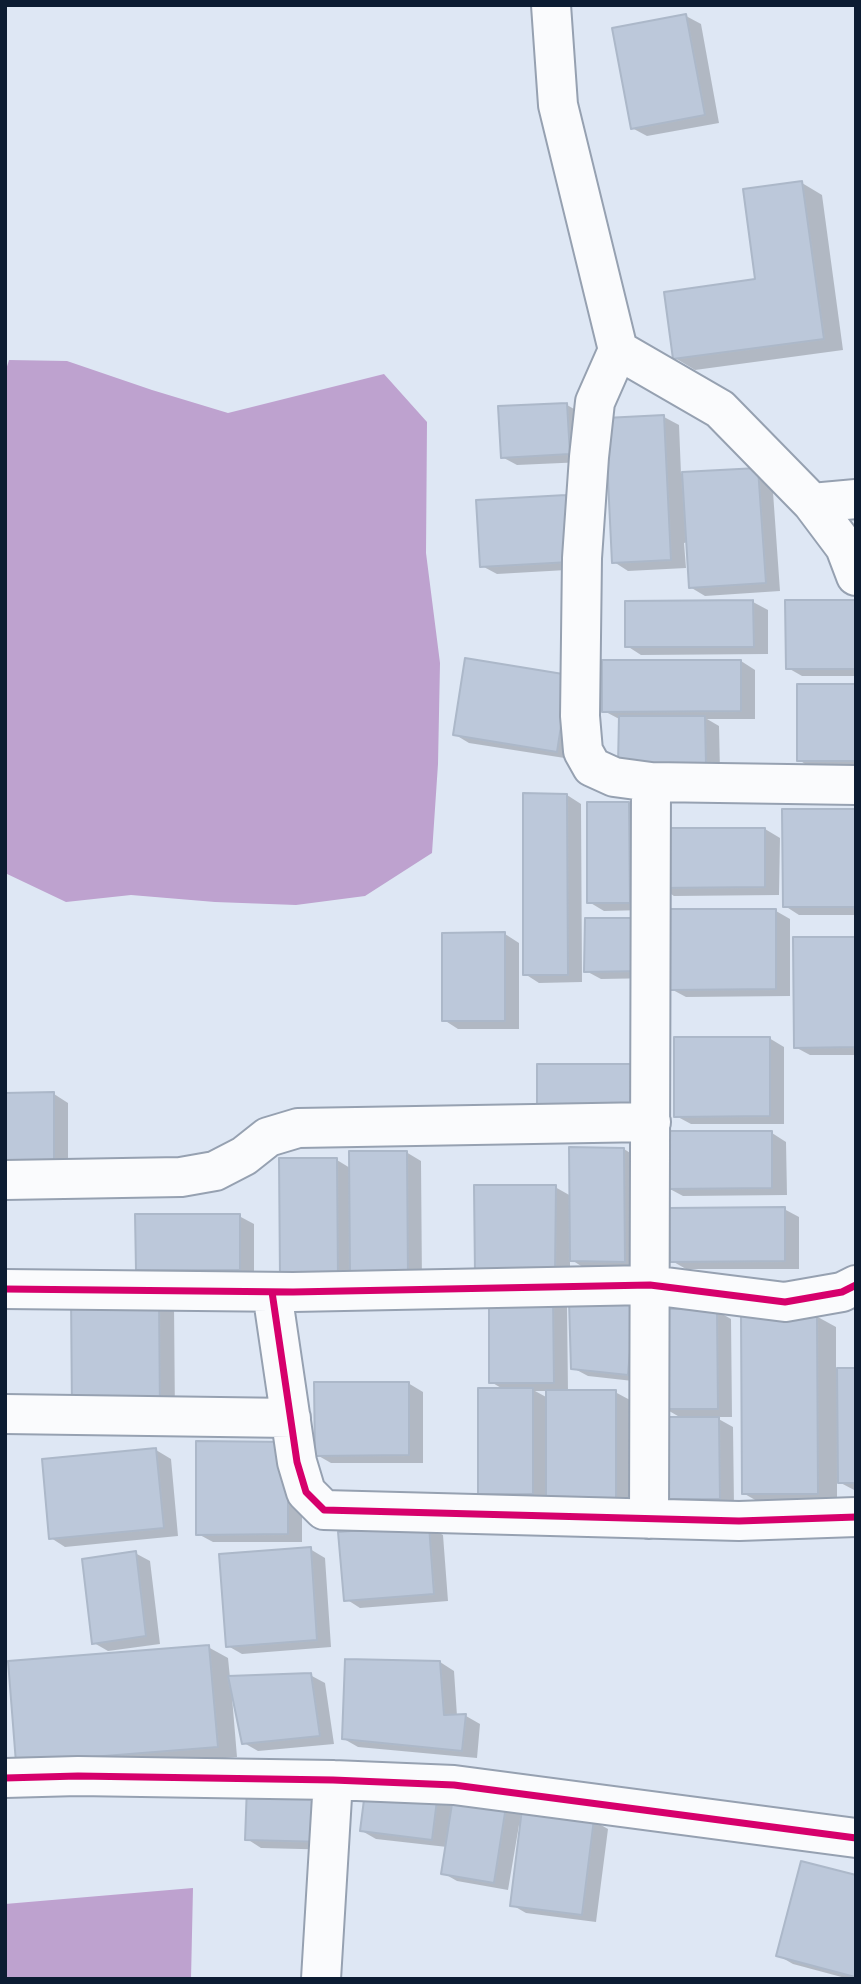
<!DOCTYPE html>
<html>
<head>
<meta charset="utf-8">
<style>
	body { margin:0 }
	#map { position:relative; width:861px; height:1984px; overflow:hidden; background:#dee7f4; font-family:Barlow,sans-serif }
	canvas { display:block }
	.frame { position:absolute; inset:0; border:7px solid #0c1c32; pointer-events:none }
</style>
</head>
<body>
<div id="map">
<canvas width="861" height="1984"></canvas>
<div class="frame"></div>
</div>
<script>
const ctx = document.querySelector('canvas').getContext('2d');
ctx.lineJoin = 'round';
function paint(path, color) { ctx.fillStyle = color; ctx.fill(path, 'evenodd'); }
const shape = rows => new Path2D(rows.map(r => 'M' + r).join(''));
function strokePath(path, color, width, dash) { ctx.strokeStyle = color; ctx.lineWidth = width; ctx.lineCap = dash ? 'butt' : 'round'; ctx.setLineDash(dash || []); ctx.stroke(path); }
paint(shape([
	[9,360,67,361,152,390,228,413,384,374,427,422,426,553,440,663,438,764,432,853,365,896,296,905,215,902,131,895,66,902,5,873,5,373],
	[193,1888,191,1979,5,1979,5,1904]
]), '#bea2cf');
paint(shape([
	[686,16,701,24,719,123,647,136,632,128],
	[802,183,822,195,843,350,695,370,675,358,757,281],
	[567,405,581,413,584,462,517,465,502,457],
	[664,417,679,425,681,474,757,470,772,478,780,591,705,596,690,587,688,542,684,543,686,568,628,571,614,562],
	[565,497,580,506,584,569,497,574,482,566],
	[753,602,768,610,768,654,641,655,627,646],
	[856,602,856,676,802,676,788,668],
	[741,661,755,670,755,719,707,719,719,726,720,772,604,711],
	[568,677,571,759,469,743,454,734],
	[856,686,856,768,813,769,799,760],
	[567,795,581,804,582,982,539,983,525,974],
	[629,804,644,812,645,910,604,911,589,902],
	[856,811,856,915,799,915,785,906],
	[765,829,780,838,779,895,674,896,660,887],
	[776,911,790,919,790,996,686,997,671,989],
	[586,920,658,978,601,979,586,971],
	[505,934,519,943,519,1029,458,1029,444,1020],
	[856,938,856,1055,810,1055,795,1047],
	[769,1038,784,1047,784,1124,691,1124,676,1116],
	[54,1094,68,1103,68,1177,17,1177],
	[772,1133,786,1142,787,1195,683,1196,668,1188],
	[624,1149,638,1158,639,1269,586,1269,570,1259,570,1281,492,1281,555,1187,571,1196],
	[406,1152,421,1161,422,1285,296,1285,337,1160,350,1168],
	[784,1209,799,1217,799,1269,686,1269,672,1261],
	[239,1216,254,1224,254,1277,152,1277,137,1269],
	[553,1296,567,1305,568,1392,615,1392,630,1400,630,1510,494,1502,480,1493,503,1389,491,1382],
	[535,1391,548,1391,548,1398],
	[73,1297,174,1305,175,1418],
	[633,1303,642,1382,588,1376,573,1368],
	[717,1311,731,1319,732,1417,715,1417,733,1427,734,1506,683,1507,668,1498,683,1419,664,1408],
	[816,1316,836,1327,836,1369,856,1369,856,1491,837,1481,837,1505,764,1505,743,1493],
	[408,1383,423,1392,423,1463,331,1463,317,1455],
	[156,1450,171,1459,178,1536,65,1547,51,1538],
	[302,1452,302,1542,213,1542,198,1534],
	[428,1527,443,1535,448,1601,360,1608,346,1599],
	[310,1549,325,1558,331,1647,242,1654,228,1646],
	[135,1553,150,1561,160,1644,108,1651,94,1643],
	[208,1647,228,1658,230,1678,310,1675,325,1683,334,1744,258,1751,244,1743,234,1697,232,1697,237,1757,38,1773],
	[440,1662,454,1671,457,1716,466,1716,480,1724,477,1758,358,1747,344,1739],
	[249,1788,340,1850,261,1848,247,1839],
	[437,1794,594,1821,608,1829,596,1922,526,1913,512,1905,522,1825,519,1825,508,1890,457,1881,443,1873,447,1847,376,1839,362,1831],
	[856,1877,856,1979,849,1979,793,1964,779,1956]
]), '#0003');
const building = shape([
	[686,14,705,115,631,129,612,28,686,14],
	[802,181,824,339,673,359,664,292,755,279,743,189,802,181],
	[567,403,570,454,501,458,498,406,567,403],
	[664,415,671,560,612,563,605,418,664,415],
	[758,468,766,583,689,588,682,472,758,468],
	[566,495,570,562,480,567,476,500,566,495],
	[753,600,754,647,625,647,625,601,753,600],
	[785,600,856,600,856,669,786,669,785,600],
	[465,658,569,675,557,752,453,735,465,658],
	[602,660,741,660,741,711,602,712,602,660],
	[797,684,856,684,856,761,797,761,797,684],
	[619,716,705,716,706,764,618,764,619,716],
	[523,793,567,794,568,975,523,975,523,793],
	[587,802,629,802,630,903,587,903,587,802],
	[782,809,856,809,856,907,783,907,782,809],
	[658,828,765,828,765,887,658,888,658,828],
	[669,909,776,909,776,989,670,990,669,909],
	[585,918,644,918,644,971,584,972,585,918],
	[505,932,505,1021,442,1021,442,933,505,932],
	[793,937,856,937,856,1047,794,1048,793,937],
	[674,1037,770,1037,770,1116,674,1117,674,1037],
	[537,1064,631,1064,631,1115,537,1115,537,1064],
	[54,1092,54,1169,5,1170,5,1093,54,1092],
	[666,1131,772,1131,772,1188,667,1189,666,1131],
	[569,1147,624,1148,625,1262,570,1261,569,1147],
	[349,1151,407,1151,408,1278,350,1278,349,1151],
	[279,1158,337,1158,338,1278,280,1278,279,1158],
	[474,1185,556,1185,555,1274,475,1274,474,1185],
	[785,1207,785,1261,670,1262,669,1208,785,1207],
	[135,1214,240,1214,240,1270,136,1270,135,1214],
	[71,1295,159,1295,160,1411,72,1411,71,1295],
	[489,1295,553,1295,554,1383,489,1383,489,1295],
	[569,1301,634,1301,628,1375,571,1369,569,1301],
	[661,1309,717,1309,718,1409,662,1409,661,1309],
	[741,1314,817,1314,818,1494,742,1494,741,1314],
	[837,1368,856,1368,856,1483,838,1483,837,1368],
	[314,1382,409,1382,409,1455,315,1456,314,1382],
	[478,1388,533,1388,533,1494,478,1494,478,1388],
	[546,1390,616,1390,616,1503,546,1503,546,1390],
	[666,1417,719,1417,720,1499,667,1499,666,1417],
	[196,1441,288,1442,288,1534,196,1535,196,1441],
	[156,1448,164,1528,49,1539,42,1459,156,1448],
	[429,1525,434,1594,344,1601,338,1532,429,1525],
	[311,1547,317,1640,226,1647,219,1554,311,1547],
	[136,1551,146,1636,92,1644,82,1559,136,1551],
	[209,1645,218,1747,16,1763,8,1661,209,1645],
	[345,1659,440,1661,444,1715,466,1714,462,1751,342,1739,345,1659],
	[311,1673,320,1736,242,1744,228,1676,311,1673],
	[366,1784,438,1792,432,1840,360,1831,366,1784],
	[247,1786,327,1788,326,1842,245,1840,247,1786],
	[454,1791,507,1800,494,1883,441,1874,454,1791],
	[522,1809,594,1819,582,1915,510,1906,522,1809],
	[801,1861,856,1875,855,1977,776,1956,801,1861]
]);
paint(building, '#bcc8da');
strokePath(building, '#acb8c9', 2);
const street = shape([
	[551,5,558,105,618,350,720,409,812,503,845,547,856,576],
	[618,350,595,402,589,457,582,558,580,716,583,751,592,767,614,777,651,782,856,785],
	[812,503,856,499],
	[5,1180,181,1177,215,1171,244,1156,268,1137,298,1128,651,1122],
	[5,1289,293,1292,650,1285,785,1302,842,1292,856,1285],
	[272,1292,297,1462,306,1492,324,1510,739,1521,856,1517],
	[5,1414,291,1418],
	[649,1519,651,782],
	[5,1778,78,1776,333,1780,454,1785,856,1838],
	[321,1979,333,1780]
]);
strokePath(street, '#96a1b1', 42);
strokePath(street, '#fafbfd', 38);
strokePath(shape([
	[5,1289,293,1292,650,1285,785,1302,842,1292,856,1285],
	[272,1292,297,1462,306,1492,324,1510,739,1521,856,1517],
	[5,1778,78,1776,333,1780,454,1785,856,1838]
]), '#d6006c', 7);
</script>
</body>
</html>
